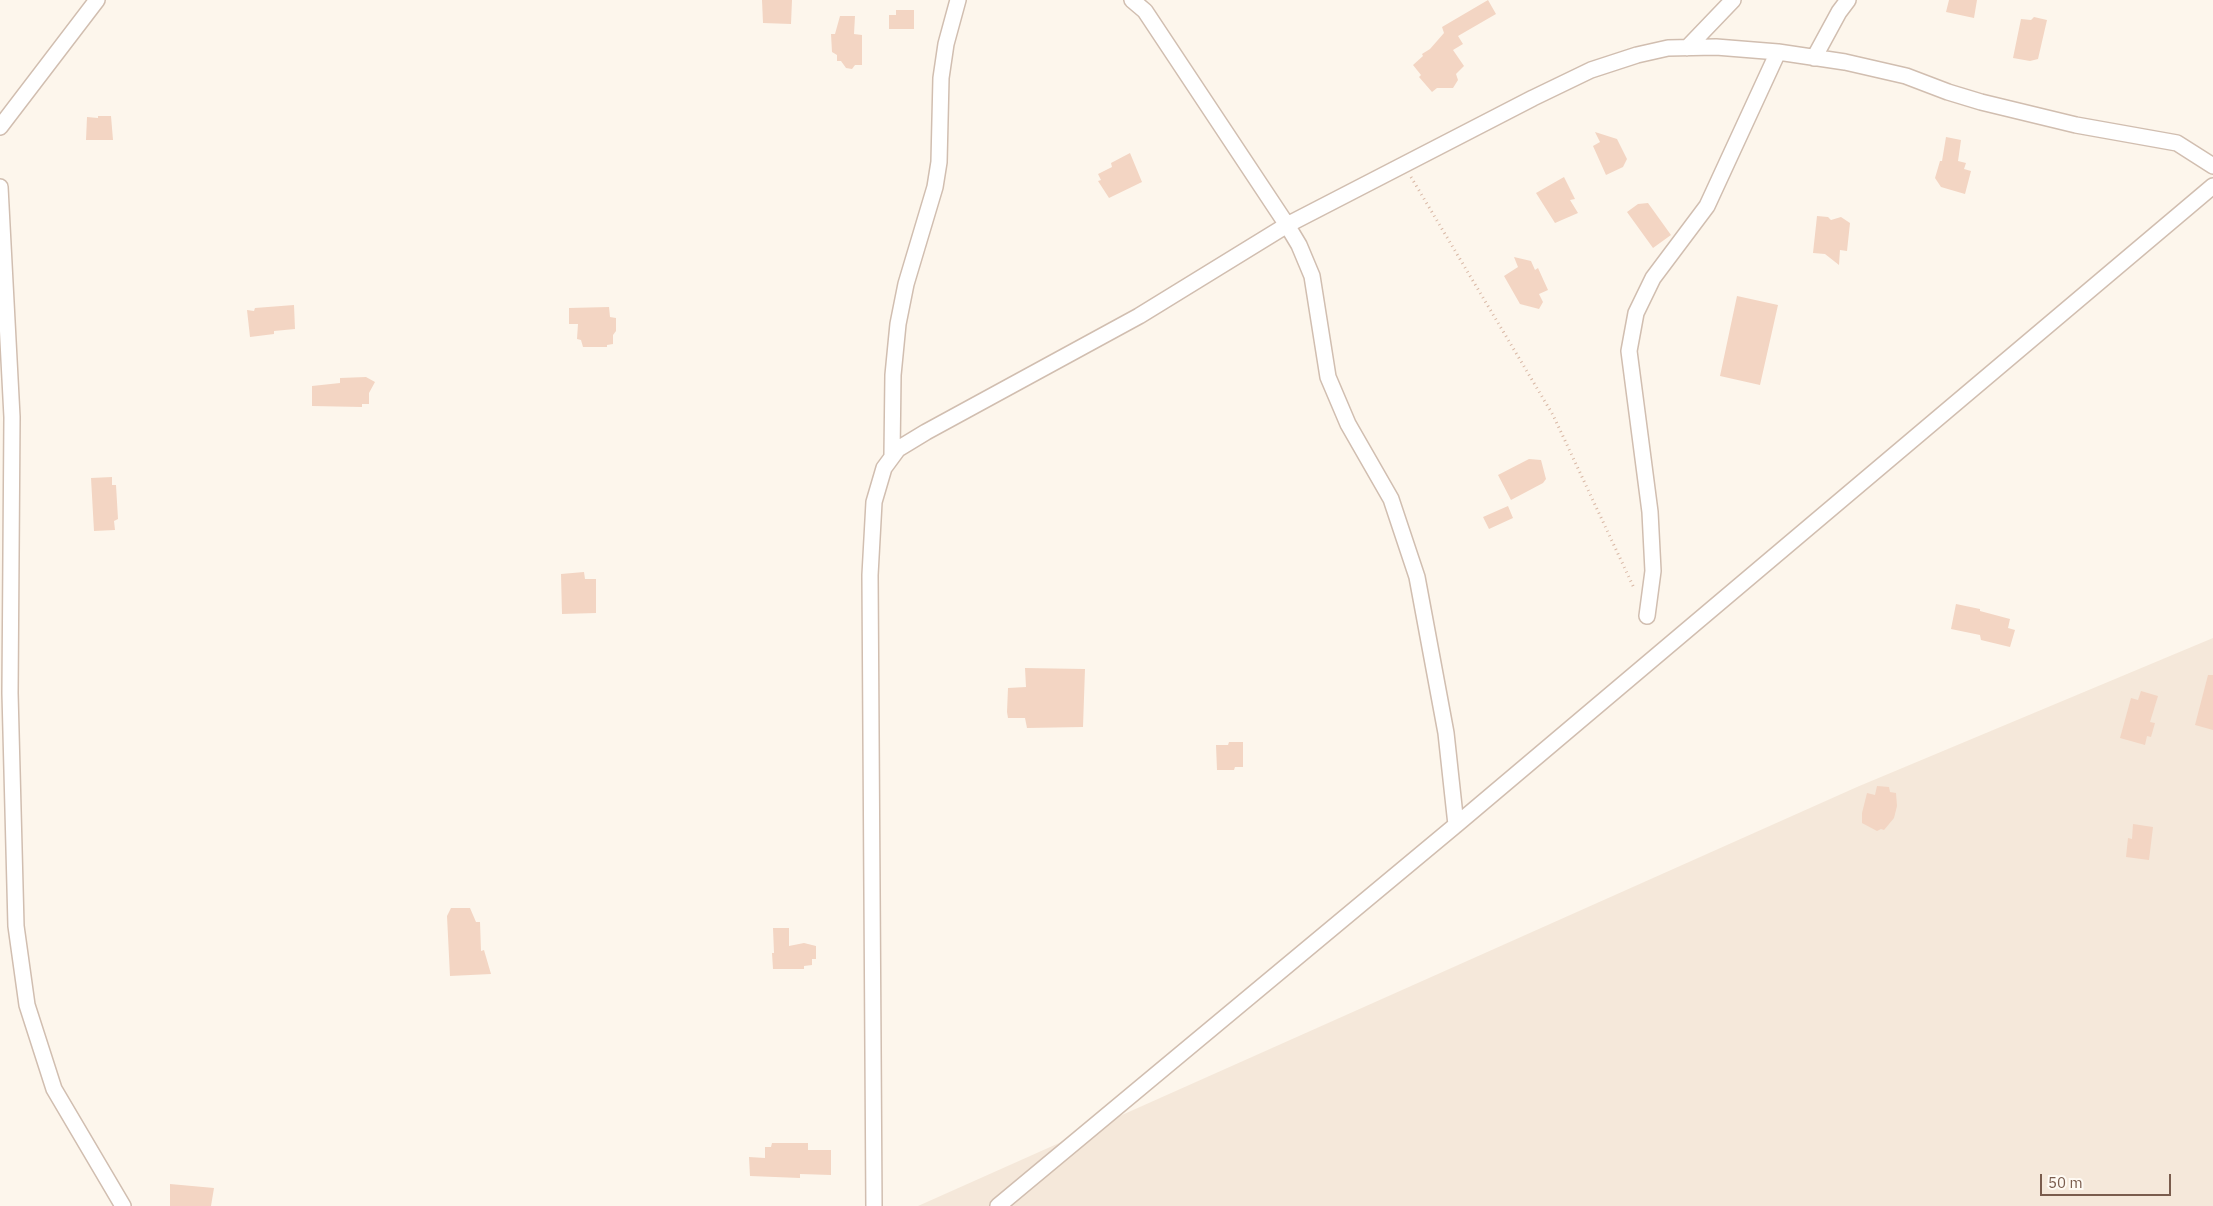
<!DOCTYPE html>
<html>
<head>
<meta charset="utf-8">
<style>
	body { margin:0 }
	#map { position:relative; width:2213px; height:1206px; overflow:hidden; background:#fdf6ec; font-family:"IBM Plex Sans",sans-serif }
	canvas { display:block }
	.scale { position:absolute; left:2040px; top:1174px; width:131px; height:22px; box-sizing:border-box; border:2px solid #7a5c4d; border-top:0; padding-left:6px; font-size:15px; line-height:18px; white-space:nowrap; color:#7a5c4d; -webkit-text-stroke:4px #fffaf3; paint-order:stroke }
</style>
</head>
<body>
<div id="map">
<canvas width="2213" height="1206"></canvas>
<div class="scale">50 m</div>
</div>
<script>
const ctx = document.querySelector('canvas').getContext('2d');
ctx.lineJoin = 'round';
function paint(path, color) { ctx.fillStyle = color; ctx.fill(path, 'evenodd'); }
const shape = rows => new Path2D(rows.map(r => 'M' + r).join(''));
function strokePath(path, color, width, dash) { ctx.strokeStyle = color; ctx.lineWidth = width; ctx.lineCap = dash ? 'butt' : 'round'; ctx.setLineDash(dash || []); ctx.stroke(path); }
paint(shape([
	[2213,638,2213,1206,918,1206,1857,787]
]), '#f5e8da');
paint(shape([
	[762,0,792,0,791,24,763,23],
	[1488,0,1496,14,1458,36,1463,44,1453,50,1464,66,1456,74,1458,80,1453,88,1437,88,1432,92,1419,77,1421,75,1413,65,1423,56,1422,54,1430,49,1444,33,1442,27],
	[1949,0,1977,0,1974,18,1946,12],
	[896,10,914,10,914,29,889,29,889,15,896,15],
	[840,16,855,16,854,34,862,35,862,65,855,65,852,69,846,68,841,61,837,61,837,55,832,52,831,34,835,34],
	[2034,17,2047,20,2038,59,2030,61,2013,58,2021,19,2031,20],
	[98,116,111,116,113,140,86,140,87,117,98,118],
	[1595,132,1617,139,1627,159,1623,167,1606,175,1593,146,1600,142],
	[1946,137,1961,140,1958,161,1966,163,1964,169,1971,171,1965,194,1941,187,1935,178,1940,161,1942,161],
	[1130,153,1142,182,1109,198,1098,181,1101,180,1098,174,1112,167,1111,163],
	[1564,177,1575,199,1570,200,1578,213,1555,223,1536,193],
	[1648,203,1671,235,1653,248,1627,212,1638,204],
	[1817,216,1828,217,1831,220,1841,217,1850,223,1847,251,1840,250,1839,265,1825,254,1813,253],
	[1514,257,1531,261,1535,270,1538,268,1548,290,1539,294,1543,302,1539,309,1520,304,1504,276,1518,267],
	[1737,296,1778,305,1760,385,1720,376],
	[294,305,295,329,274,331,274,334,250,337,247,310,254,311,255,308],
	[609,307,610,317,616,318,616,331,613,335,613,344,607,345,607,347,583,347,581,340,577,339,578,324,569,324,569,308],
	[366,377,375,382,369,393,369,404,362,404,362,407,312,406,312,386,340,383,340,378],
	[1529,459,1541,460,1546,479,1543,483,1511,500,1498,475],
	[112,477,112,485,116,485,118,519,114,521,115,530,94,531,91,478],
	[1508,506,1513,518,1489,529,1483,517],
	[584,572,585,579,596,579,596,613,562,614,561,574],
	[1956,604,1980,609,1980,611,2010,619,2008,628,2015,630,2010,647,1981,640,1980,635,1951,629],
	[1025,668,1085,669,1083,727,1027,728,1025,718,1008,718,1007,712,1008,688,1026,687],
	[2208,675,2213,675,2213,730,2195,725],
	[2141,691,2158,696,2150,722,2155,723,2151,737,2147,736,2145,745,2120,738,2131,698,2138,700],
	[1229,742,1243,742,1243,767,1235,767,1234,770,1217,770,1216,745,1228,745],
	[1877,786,1889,787,1890,792,1896,793,1897,806,1894,818,1884,830,1881,829,1877,831,1862,823,1862,813,1867,793,1875,795],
	[2133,824,2153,827,2149,860,2126,857,2128,838,2132,839],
	[451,908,470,908,476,922,480,922,481,951,484,950,491,974,450,976,447,916],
	[773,928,789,928,789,946,804,943,816,946,816,959,812,959,812,965,804,966,804,969,773,969,772,953,774,953],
	[772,1143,808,1143,808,1150,831,1150,831,1175,800,1174,800,1178,750,1176,749,1157,765,1158,765,1147,771,1147],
	[170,1184,214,1188,211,1206,170,1206]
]), '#f3d5c3');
const minor = shape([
	[1132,0,1145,11,1287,225,1299,245,1312,276,1328,377,1348,424,1391,499,1417,577,1446,733,1456,825],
	[1687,48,1733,0],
	[1814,58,1839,12,1848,0],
	[0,127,97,0],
	[0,187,12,417,10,693,16,926,27,1005,54,1089,123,1206],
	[892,455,893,375,898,324,906,284,935,187,939,162,941,78,946,44,958,0],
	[1647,616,1653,571,1650,512,1629,351,1636,313,1653,278,1707,206,1778,52],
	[874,1206,870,575,874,502,884,468,898,449,926,432,1139,316,1287,225,1533,98,1591,70,1637,55,1668,48,1716,47,1778,52,1845,62,1906,76,1948,92,1981,102,2076,125,2177,143,2213,166],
	[998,1206,1456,825,2213,186]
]);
strokePath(minor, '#d1beb0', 18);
strokePath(shape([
	[1411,177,1553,415,1634,588]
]), '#d9b8a5', 3, [1, 4]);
strokePath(minor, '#fff', 15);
</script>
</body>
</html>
